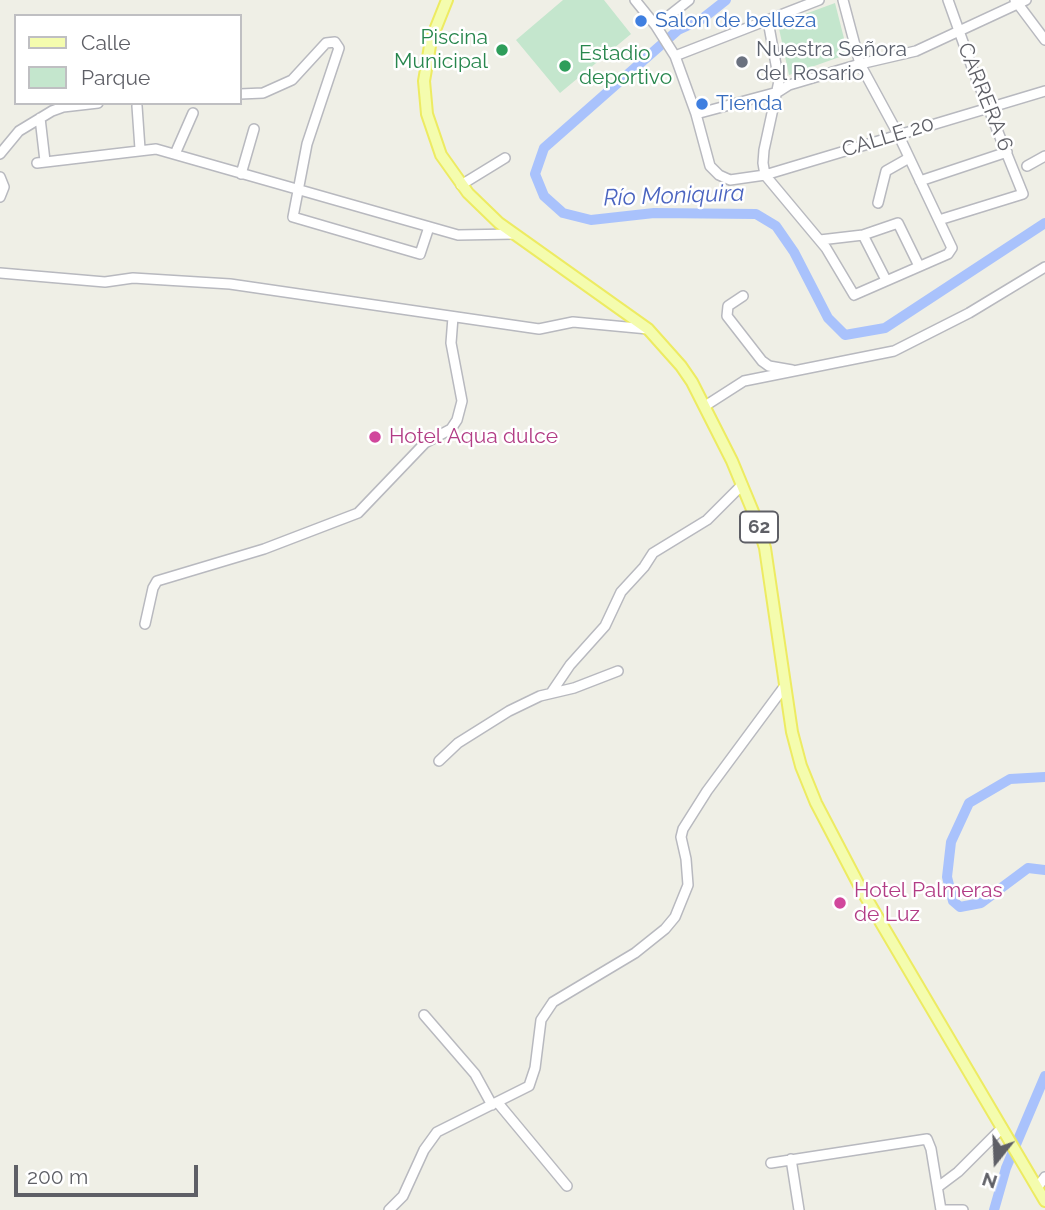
<!DOCTYPE html>
<html>
<head>
<meta charset="utf-8">
<style>
	body { margin:0 }
	#map { position:relative; width:1045px; height:1210px; overflow:hidden; background:#efefe6; font-family:Raleway,sans-serif }
	canvas { display:block }
	.legend { position:absolute; left:14px; top:14px; width:228px; height:91px; box-sizing:border-box; background:#fff; border:2px solid #bfbfc2; margin:0; padding:9px 12px; list-style:none; font-size:21px; color:#5e5f66 }
	.legend li { display:flex; align-items:center; gap:14px; height:35px }
	.legend b { width:35px; border:2px solid #bfbfc2 }
	.north { position:absolute; left:961px; top:1126px; width:70px; height:70px; -webkit-text-stroke:5px #fff; paint-order:stroke; rotate:198deg; font-size:19px; font-weight:700; line-height:28px; text-align:center; color:#5e5f66 }
	.north::after { content:''; display:block; margin:auto; width:24px; height:32px; background:#5e5f66; clip-path:polygon(50% 0,100% 100%,50% 72%,0 100%) }
	.scale { position:absolute; left:14px; top:1165px; width:184px; height:32px; box-sizing:border-box; border:4px solid #5e5f66; border-top:0; padding-left:9px; font-size:21px; line-height:24px; white-space:nowrap; color:#5e5f66; -webkit-text-stroke:5px #fff; paint-order:stroke }
</style>
</head>
<body>
<div id="map">
<canvas width="1045" height="1210"></canvas>
<ul class="legend">
<li><b style="height:9px;background:#f4fcae"></b>Calle</li>
<li><b style="height:19px;background:#c4e6cd"></b>Parque</li>
</ul>
<div class="north">N</div>
<div class="scale">200 m</div>
</div>
<script>
const ctx = document.querySelector('canvas').getContext('2d');
ctx.lineJoin = 'round';
function paint(path, color) { ctx.fillStyle = color; ctx.fill(path, 'evenodd'); }
const shape = rows => new Path2D(rows.map(r => 'M' + r).join(''));
function strokePath(path, color, width, dash) { ctx.strokeStyle = color; ctx.lineWidth = width; ctx.lineCap = dash ? 'butt' : 'round'; ctx.setLineDash(dash || []); ctx.stroke(path); }
function label(font, color, halo, rows, align = 'center') {
  ctx.font = font + ' Raleway,sans-serif'; ctx.lineWidth = 5; ctx.setLineDash([]); ctx.textBaseline = 'middle'; ctx.strokeStyle = halo; ctx.fillStyle = color; for (const [text, x, y, turn = 0] of rows) {
    ctx.save(); ctx.translate(x, y); ctx.rotate((+turn || 0) * Math.PI / 180); ctx.textAlign = isNaN(turn) ? turn : align; if (halo) ctx.strokeText(text, 0, 0); ctx.fillText(text, 0, 0); ctx.restore();
  }
}
paint(shape([
	[563,0,604,0,631,34,560,93,516,40],
	[835,3,848,54,789,75,778,24]
]), '#c4e6cd');
strokePath(shape([
	[726,0,702,19,678,30,544,148,535,174,544,196,563,213,591,220,654,213,756,214,776,226,794,252,828,318,845,335,885,328,1045,223],
	[1045,777,1010,779,969,803,951,842,947,877,953,901,960,907,981,903,1028,868,1045,870],
	[994,1210,1006,1168,1045,1076]
]), '#a9c2fc', 10);
const minor = shape([
	[635,0,656,26,675,56,696,114,710,166,719,175,730,180,765,175,1045,91],
	[1015,0,1045,40],
	[768,21,779,81,764,150,763,163,765,175,826,248,854,295,948,254,952,248,898,134,860,64,843,0],
	[656,26,689,0],
	[675,56,819,0],
	[240,94,263,93,292,80,326,43,335,42,339,48,307,144,293,217,420,254,429,227],
	[137,106,140,149],
	[696,114,778,92,789,85,860,64,916,51,1026,0],
	[40,118,45,161],
	[0,154,19,131,52,111,63,107,98,103],
	[175,154,193,113],
	[37,163,156,149,458,235,514,234],
	[1027,166,1045,156],
	[241,174,254,129],
	[0,177,4,187,0,197],
	[920,181,1007,152],
	[461,185,505,158],
	[878,203,886,171,909,158],
	[939,220,1023,194,973,70,948,0],
	[863,235,886,280],
	[820,240,863,235,898,223,919,266],
	[0,273,105,282,133,278,230,284,539,329,573,322,648,329],
	[743,296,728,306,727,316,762,361,769,366,792,370],
	[705,406,744,381,894,351,969,313,1045,267],
	[145,624,153,588,157,581,264,549,358,513,425,443,451,429,457,420,462,401,451,343,453,317],
	[551,693,570,665,605,626,621,592,644,567,653,553,707,520,742,485],
	[439,761,458,743,509,711,540,696,574,688,618,671],
	[424,1015,475,1074,492,1105],
	[498,1103,567,1186],
	[791,1159,799,1210],
	[771,1163,927,1139,931,1149,941,1210],
	[938,1187,958,1172,1002,1128],
	[1037,1188,1045,1177],
	[389,1210,403,1196,424,1150,437,1132,529,1086,535,1068,541,1020,553,1002,635,953,665,929,675,917,688,885,686,859,681,837,683,829,707,791,784,687],
	[942,1210,963,1210]
]);
const major = shape([
	[447,0,431,40,424,81,427,114,441,155,468,193,499,223,648,329,681,366,692,382,732,461,756,519,765,548,792,732,801,766,816,803,861,889,1045,1201]
]);
strokePath(minor, '#b8b9bf', 12);
strokePath(major, '#edeb62', 14);
strokePath(minor, '#fff', 9);
strokePath(major, '#f4fcae', 10);
for (const [x, y, r, color] of [
	[641,21,7,"#3f7fe0"],
	[502,50,7,"#2e9e5b"],
	[742,62,7,"#6b7280"],
	[565,66,7,"#2e9e5b"],
	[702,104,7,"#3f7fe0"],
	[375,437,7,"#d1479c"],
	[840,903,7,"#d1479c"]
]) { const dot = new Path2D(); dot.arc(x, y, r, 0, 2 * Math.PI); ctx.fillStyle = color; ctx.fill(dot); strokePath(dot, '#fff', 2.5); }
for (const [x, y, w] of [
	[759,527,38]
]) { const box = new Path2D(); box.roundRect(x - w / 2, y - 15.5, w, 31, 5); ctx.fillStyle = '#fff'; ctx.fill(box); strokePath(box, '#5e5f66', 2); }
label('bold 19px', '#5e5f66', null, [
	["62",759,527]
]);
label('21px', '#366cbe', '#fff', [
	["Salon de belleza",655,21],
	["Tienda",716,104]
], 'left');
label('21px', '#27864d', '#fff', [
	["Piscina",488,38],
	["Municipal",488,62],
	["Estadio",579,54,"left"],
	["deportivo",579,78,"left"]
], 'right');
label('21px', '#5b616d', '#fff', [
	["Nuestra Señora",756,50],
	["del Rosario",756,74]
], 'left');
label('21px', '#5e5f66', '#fff', [
	["CARRERA 6",985,97,68],
	["CALLE 20",888,137,-17]
]);
label('21px', '#b23c85', '#fff', [
	["Hotel Aqua dulce",389,437],
	["Hotel Palmeras",854,891],
	["de Luz",854,915]
], 'left');
label('italic 23px', '#4b65c0', '#fff', [
	["Río Moniquira",674,196,-2]
]);
</script>
</body>
</html>
